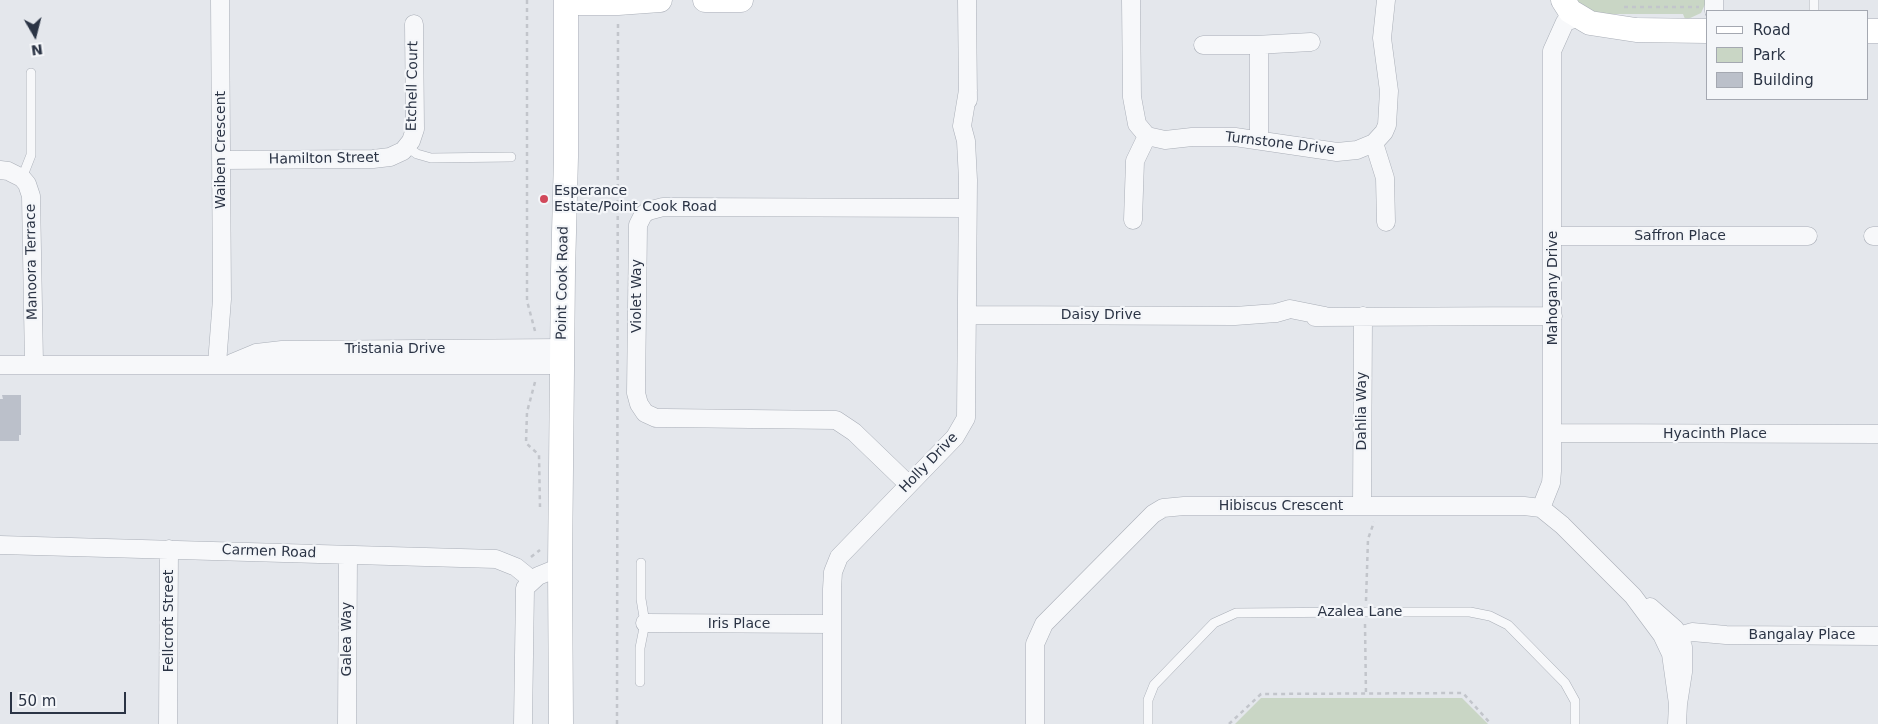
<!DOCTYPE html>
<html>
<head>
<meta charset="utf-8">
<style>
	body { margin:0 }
	#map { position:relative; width:1878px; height:724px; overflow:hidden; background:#e4e7ec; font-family:"DejaVu Sans",sans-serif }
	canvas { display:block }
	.legend { position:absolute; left:1706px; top:10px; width:162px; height:90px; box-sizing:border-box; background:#f4f6f9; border:1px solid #a4a8b1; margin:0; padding:6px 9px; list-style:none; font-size:15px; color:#2b3445 }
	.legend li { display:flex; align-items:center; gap:10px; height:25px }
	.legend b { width:25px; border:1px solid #a4a8b1 }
	.north { position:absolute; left:10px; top:10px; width:50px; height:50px; -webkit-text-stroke:4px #f4f6f9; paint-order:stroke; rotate:172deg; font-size:14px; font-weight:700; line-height:20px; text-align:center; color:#2b3445 }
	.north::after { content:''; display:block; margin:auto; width:18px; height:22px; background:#2b3445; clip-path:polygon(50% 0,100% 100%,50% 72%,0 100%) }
	.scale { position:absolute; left:10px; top:692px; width:116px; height:22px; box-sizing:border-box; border:2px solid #2b3445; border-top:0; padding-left:6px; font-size:15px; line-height:18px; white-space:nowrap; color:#2b3445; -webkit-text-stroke:4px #f4f6f9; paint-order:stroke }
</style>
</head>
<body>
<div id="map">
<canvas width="1878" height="724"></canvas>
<ul class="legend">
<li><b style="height:6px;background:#fff"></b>Road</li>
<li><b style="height:14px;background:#c9d6c5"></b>Park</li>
<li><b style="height:14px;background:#bbc0ca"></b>Building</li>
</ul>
<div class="north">N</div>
<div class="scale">50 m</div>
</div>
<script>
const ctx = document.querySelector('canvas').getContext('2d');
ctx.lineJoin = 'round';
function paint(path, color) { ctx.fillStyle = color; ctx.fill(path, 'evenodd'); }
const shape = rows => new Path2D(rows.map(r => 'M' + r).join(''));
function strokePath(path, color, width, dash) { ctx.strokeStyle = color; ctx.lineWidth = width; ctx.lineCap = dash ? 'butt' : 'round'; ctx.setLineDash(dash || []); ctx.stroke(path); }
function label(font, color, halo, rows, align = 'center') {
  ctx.font = font + ' "DejaVu Sans",sans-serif'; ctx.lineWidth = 4.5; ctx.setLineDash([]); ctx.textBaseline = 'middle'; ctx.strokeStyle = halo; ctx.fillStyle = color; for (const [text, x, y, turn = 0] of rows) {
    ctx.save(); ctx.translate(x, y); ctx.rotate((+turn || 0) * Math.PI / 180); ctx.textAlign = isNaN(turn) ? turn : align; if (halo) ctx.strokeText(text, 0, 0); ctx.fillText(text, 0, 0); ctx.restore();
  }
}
paint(shape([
	[1571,0,1707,0,1701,13,1688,19,1685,19,1683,14,1612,14,1599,18],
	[1261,698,1462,698,1488,724,1235,724]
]), '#c9d6c5');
paint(shape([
	[2,395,21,395,21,435,19,435,19,441,0,441,0,399,3,399]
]), '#bbc0ca');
const lane = shape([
	[1814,0,1814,11],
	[407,147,417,154,431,158,511,157],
	[22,178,31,155,31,73],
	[640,682,640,648,645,623,641,599,641,563],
	[1148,724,1148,700,1154,685,1214,623,1236,613,1365,612,1470,612,1490,616,1508,625,1565,683,1575,701,1575,724]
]);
const street = shape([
	[967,0,968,100],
	[1131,0,1132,97,1137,124,1147,136,1165,140,1192,137,1235,137,1337,152,1357,150,1374,143,1384,132,1387,125,1389,91,1382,38,1386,0],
	[1714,0,1714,11],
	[1203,45,1255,45,1311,42],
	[1259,45,1259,140],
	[1374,143,1385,178,1386,222],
	[221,160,373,159,390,157,403,151,411,141,415,129,414,24],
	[0,170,8,171,22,178,27,184,31,196,34,364],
	[1133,220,1135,161,1147,136],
	[1552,236,1808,236],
	[1873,236,1878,236],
	[968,315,1235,316,1276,313,1290,309,1325,316],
	[1315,317,1553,316],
	[232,363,256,353,282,350,563,348],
	[217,364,222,299,220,0],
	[0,365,562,365],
	[1553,433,1878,434],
	[908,484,854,432,836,420,665,418,656,418,645,413,639,404,636,393,638,225,643,215,648,211,663,207,967,208],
	[1362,506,1363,316],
	[1541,508,1551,483,1552,471,1552,51,1565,22,1577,18],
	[0,545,496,559,516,567,532,580],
	[1650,607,1675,629,1683,647,1683,672,1678,704,1677,724],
	[645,623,832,624],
	[1669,646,1682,635,1692,632,1726,635,1878,636],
	[168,724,169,549],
	[347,724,348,555],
	[523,724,525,588,538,576,560,567],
	[832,724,832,589,833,572,839,557,955,437,966,418,968,180,966,141,962,126,968,90],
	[1035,724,1035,644,1044,624,1153,514,1163,508,1184,506,1524,506,1541,508,1562,525,1633,596,1662,635,1671,654,1678,704]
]);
const secondary = shape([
	[705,0,741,0],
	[1563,0,1570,11,1590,23,1636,30,1707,31],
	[566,3,618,3,660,0],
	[1867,31,1878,31],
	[561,724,560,567,563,271,566,157,566,0]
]);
strokePath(lane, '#a9aeb7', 10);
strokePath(street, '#a9aeb7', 19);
strokePath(secondary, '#a9aeb7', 25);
strokePath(shape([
	[527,0,527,301,535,331],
	[1624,7,1699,7],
	[535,382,527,412,526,443,539,455,540,507],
	[531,557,540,550],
	[1366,601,1368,539,1374,522],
	[1365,624,1366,695],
	[617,724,618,23],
	[1229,724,1261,694,1463,693,1491,724]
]), '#c2c5cb', 2.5, [4, 4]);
strokePath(lane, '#f7f8fa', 9);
strokePath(street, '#f7f8fa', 18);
strokePath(secondary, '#fff', 24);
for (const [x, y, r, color] of [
	[544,199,5,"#d1495b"]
]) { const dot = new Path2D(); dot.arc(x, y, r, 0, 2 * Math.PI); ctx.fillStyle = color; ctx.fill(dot); strokePath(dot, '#f4f6f9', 2); }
label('14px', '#2b3445', '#f4f6f9', [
	["Etchell Court",413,86,-89],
	["Turnstone Drive",1280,144,7],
	["Waiben Crescent",221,150,-90],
	["Hamilton Street",324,159,-1],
	["Saffron Place",1680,236],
	["Manoora Terrace",32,262,-91],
	["Point Cook Road",563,283,-89],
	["Mahogany Drive",1553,288,-90],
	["Violet Way",637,296,-90],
	["Daisy Drive",1101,315],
	["Tristania Drive",395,349],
	["Dahlia Way",1362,411,-90],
	["Hyacinth Place",1715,434],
	["Holly Drive",929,463,-46],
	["Hibiscus Crescent",1281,506],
	["Carmen Road",269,552,2],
	["Azalea Lane",1360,612],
	["Fellcroft Street",169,621,-90],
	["Iris Place",739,624],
	["Bangalay Place",1802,635],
	["Galea Way",347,639,-90]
]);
label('14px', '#2b3445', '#f4f6f9', [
	["Esperance",554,191],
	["Estate/Point Cook Road",554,207]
], 'left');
</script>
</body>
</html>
